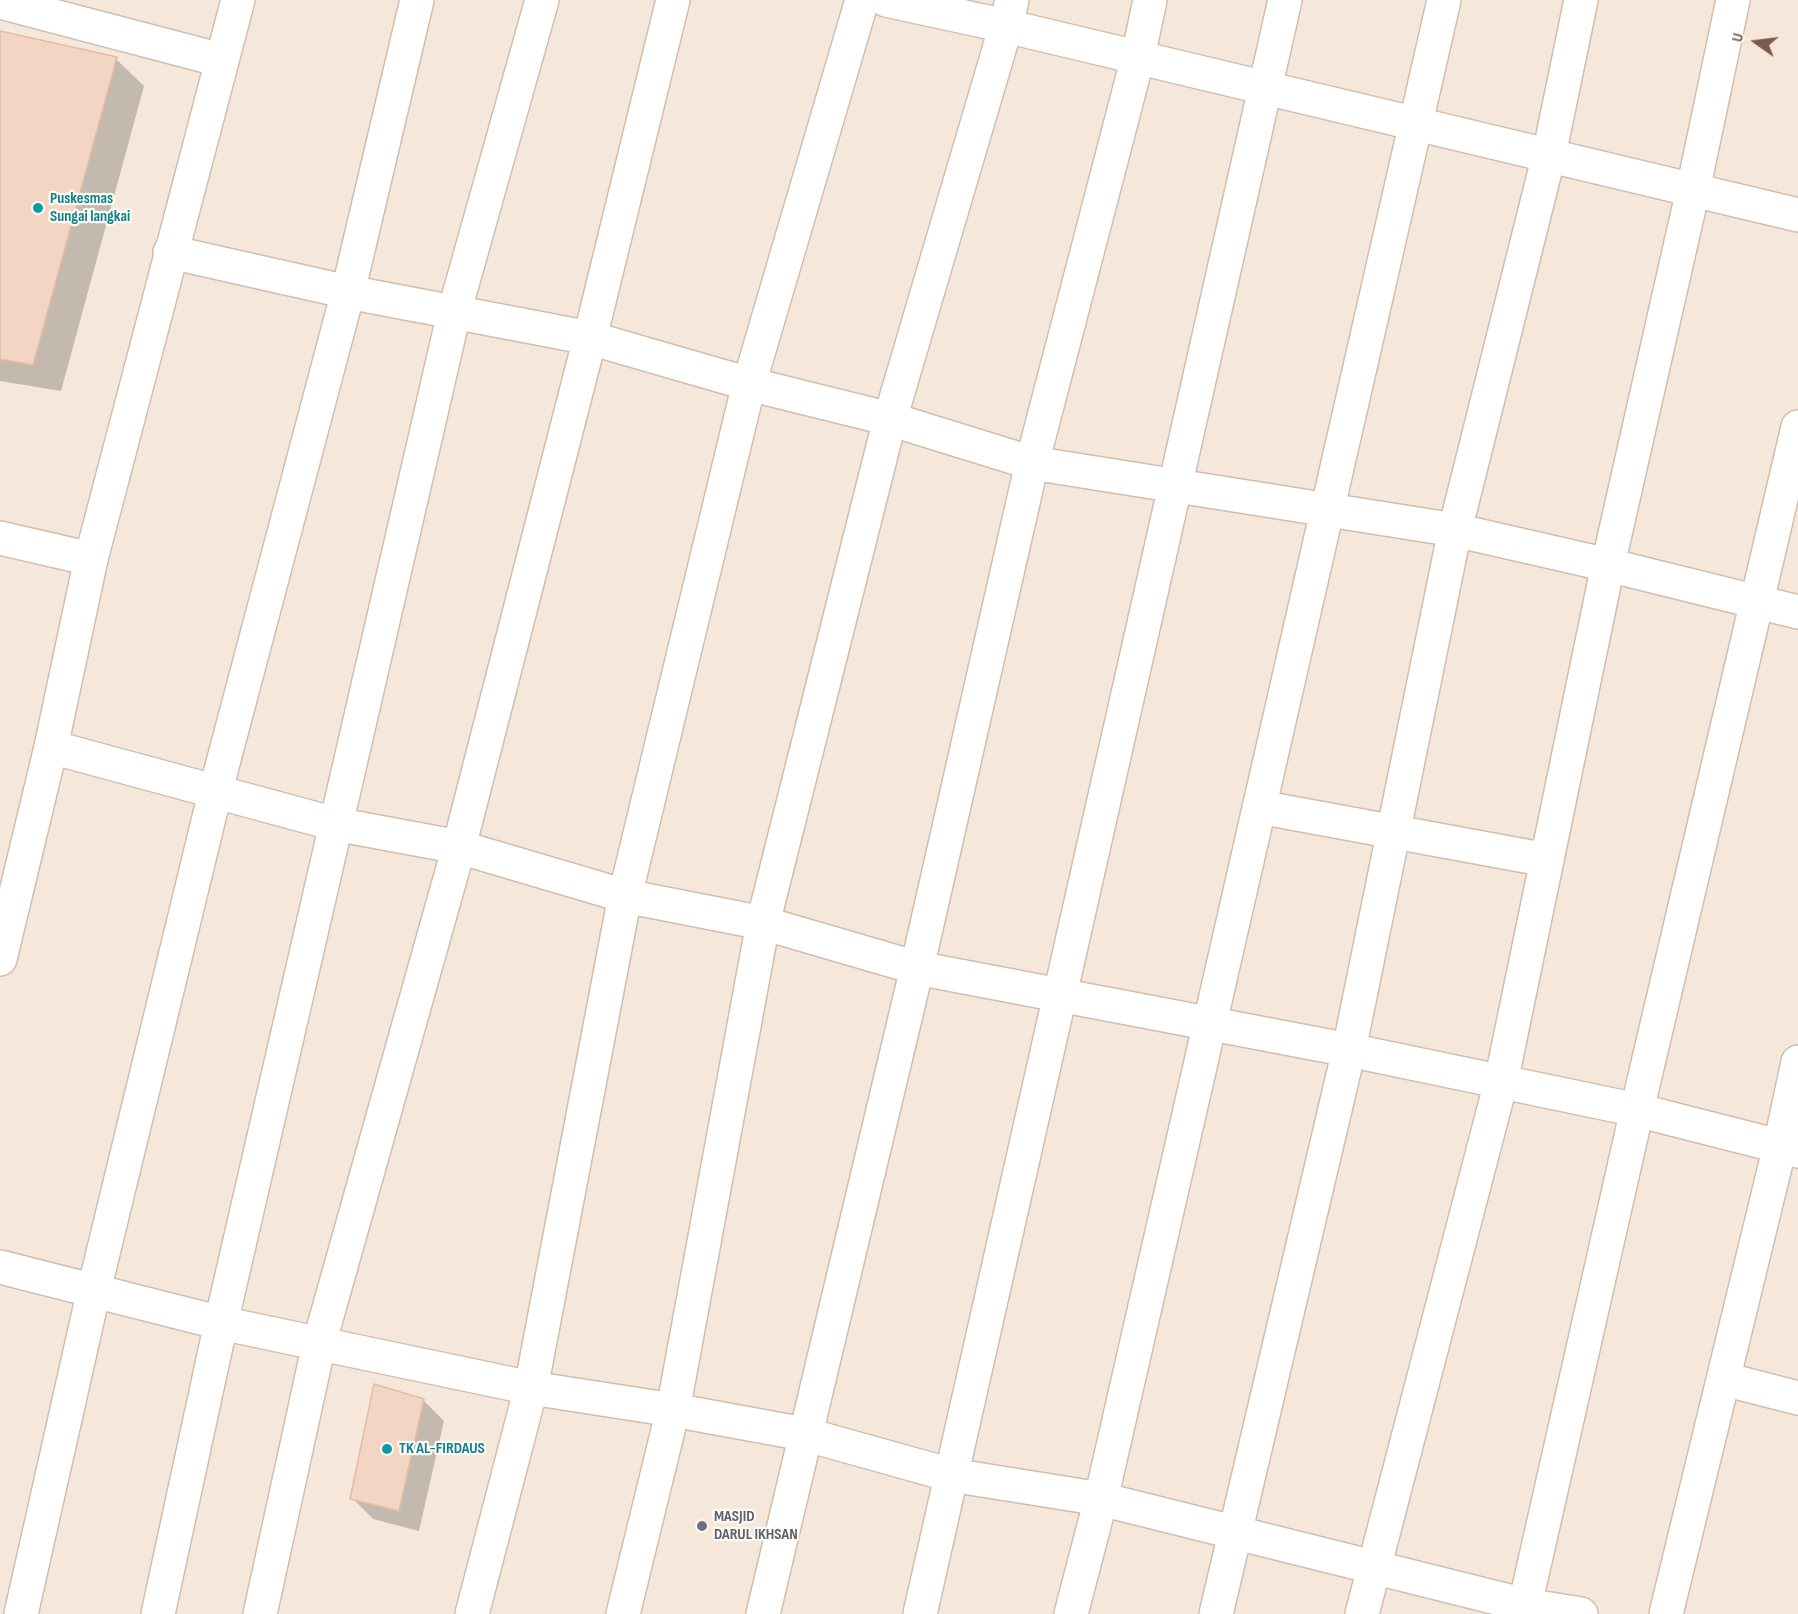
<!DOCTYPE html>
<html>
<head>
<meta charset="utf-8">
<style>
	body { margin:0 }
	#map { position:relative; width:1798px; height:1614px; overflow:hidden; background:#fdf6ec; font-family:"Sofia Sans Condensed",sans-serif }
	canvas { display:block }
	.north { position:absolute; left:1726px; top:12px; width:60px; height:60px; -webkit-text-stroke:4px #fffaf3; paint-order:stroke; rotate:284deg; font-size:16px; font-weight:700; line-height:24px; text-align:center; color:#7a5c4d }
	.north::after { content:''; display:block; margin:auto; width:21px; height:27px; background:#7a5c4d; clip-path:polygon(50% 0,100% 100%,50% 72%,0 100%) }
</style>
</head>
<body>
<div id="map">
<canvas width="1798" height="1614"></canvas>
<div class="north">U</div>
</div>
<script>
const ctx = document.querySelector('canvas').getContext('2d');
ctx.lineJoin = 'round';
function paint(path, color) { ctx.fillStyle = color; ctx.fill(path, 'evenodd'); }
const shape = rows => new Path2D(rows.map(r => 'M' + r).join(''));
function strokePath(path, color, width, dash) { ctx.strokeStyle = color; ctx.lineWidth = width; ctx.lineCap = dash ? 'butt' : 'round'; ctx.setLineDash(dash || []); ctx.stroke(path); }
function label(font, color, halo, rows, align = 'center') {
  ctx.font = font + ' "Sofia Sans Condensed",sans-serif'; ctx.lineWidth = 4.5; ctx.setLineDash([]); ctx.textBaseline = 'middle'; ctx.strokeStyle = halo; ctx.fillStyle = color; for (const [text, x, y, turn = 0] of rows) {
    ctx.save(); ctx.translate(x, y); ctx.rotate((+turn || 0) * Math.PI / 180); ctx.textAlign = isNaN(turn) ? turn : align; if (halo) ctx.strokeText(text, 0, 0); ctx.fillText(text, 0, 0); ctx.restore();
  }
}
paint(shape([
	[0,0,1798,0,1798,1614,0,1614]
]), '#f5e8da');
paint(shape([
	[0,32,116,59,144,86,61,391,0,381],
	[423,1400,444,1421,419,1531,373,1519,352,1498]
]), '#0003');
const building = shape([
	[0,31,117,57,33,365,0,359,0,31],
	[374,1384,424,1399,399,1511,350,1499,374,1384]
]);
paint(building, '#f3d5c3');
strokePath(building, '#e6bba3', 1.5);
const minor = shape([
	[886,0,1006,26,1798,215],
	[0,2,221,60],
	[170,252,348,292,590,338,749,384,890,419,1032,463,1455,530,1608,565,1798,612],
	[0,538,91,559],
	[51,747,335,824,459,847,625,896,763,923,917,968,1349,1050,1637,1110,1798,1151],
	[1259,807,1547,860],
	[0,1267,221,1323,531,1388,625,896,749,384,862,0],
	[1724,1379,1798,1398],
	[21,1614,94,1290,215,793,348,292,417,0],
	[158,1614,221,1323,454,313,542,0],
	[260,1614,319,1344,459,847,590,338,673,0],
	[472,1614,531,1388,673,1410,804,1434,951,1475,1101,1499,1525,1605,1581,1614],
	[623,1614,673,1410,763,923,890,419,1006,26,1012,0],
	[763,1614,917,968,1032,463,1138,57,1150,0],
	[920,1614,1285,0],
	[1071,1614,1101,1499,1444,0],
	[1216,1614,1349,1050,1455,530,1549,155,1581,0],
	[1362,1614,1501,1082,1608,565,1693,190,1733,0],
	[1523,1614,1637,1110,1798,427],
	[1666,1614,1780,1146,1798,1062]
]);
const tertiary = shape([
	[0,959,51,747,91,559,238,0]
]);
strokePath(minor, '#d1beb0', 36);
strokePath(tertiary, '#d1beb0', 36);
strokePath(minor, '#fff', 33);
strokePath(tertiary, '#fff', 33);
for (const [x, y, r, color] of [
	[38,208,6,"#0f9aa8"],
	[387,1449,6,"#0f9aa8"],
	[702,1526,6,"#6b7280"]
]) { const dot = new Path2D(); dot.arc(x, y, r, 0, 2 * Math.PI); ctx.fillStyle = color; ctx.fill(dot); strokePath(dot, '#fffaf3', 2); }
label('bold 16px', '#0d838f', '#fffaf3', [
	["Puskesmas",50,199],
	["Sungai langkai",50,217],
	["TK AL-FIRDAUS",399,1449]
], 'left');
label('bold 16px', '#5b616d', '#fffaf3', [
	["MASJID",714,1517],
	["DARUL IKHSAN",714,1535]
], 'left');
</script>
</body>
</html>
